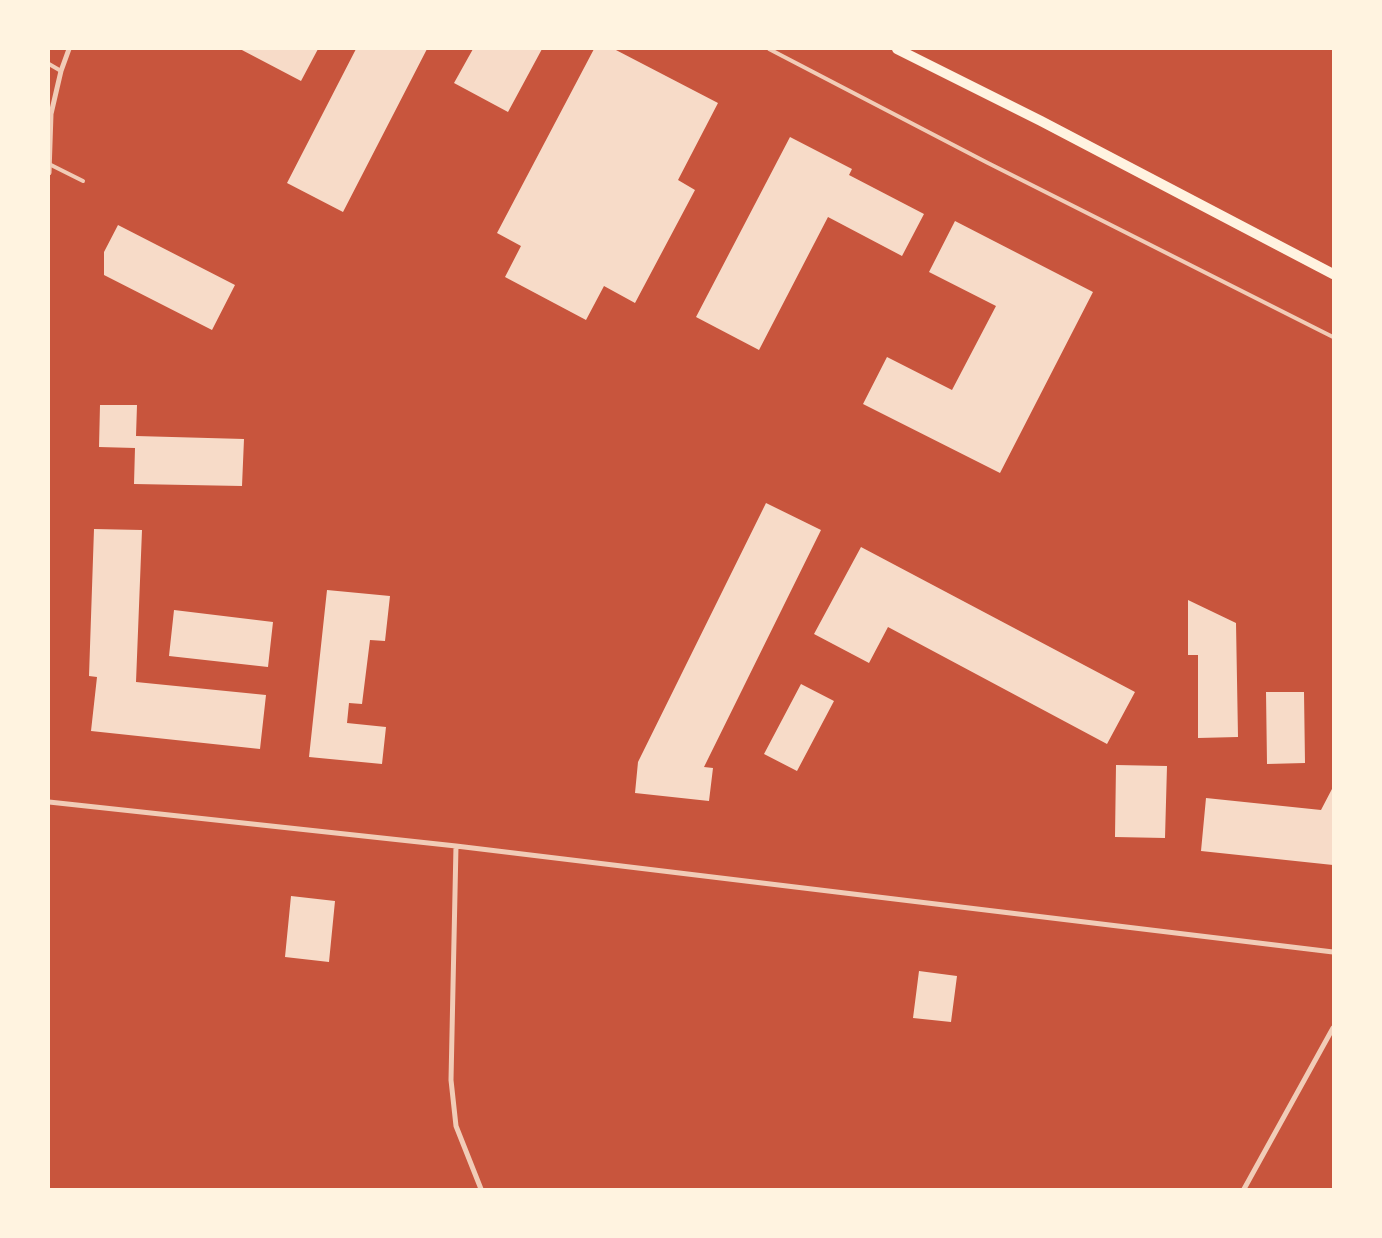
<!DOCTYPE html>
<html>
<head>
<meta charset="utf-8">
<style>
	body { margin:0 }
	#map { position:relative; width:1382px; height:1238px; overflow:hidden; background:#c8553d; font-family:Poppins,sans-serif }
	canvas { display:block }
	.frame { position:absolute; inset:0; border:50px solid #fff3e0; pointer-events:none }
</style>
</head>
<body>
<div id="map">
<canvas width="1382" height="1238"></canvas>
<div class="frame"></div>
</div>
<script>
const ctx = document.querySelector('canvas').getContext('2d');
ctx.lineJoin = 'round';
function paint(path, color) { ctx.fillStyle = color; ctx.fill(path, 'evenodd'); }
const shape = rows => new Path2D(rows.map(r => 'M' + r).join(''));
function strokePath(path, color, width, dash) { ctx.strokeStyle = color; ctx.lineWidth = width; ctx.lineCap = dash ? 'butt' : 'round'; ctx.setLineDash(dash || []); ctx.stroke(path); }
paint(shape([
	[240,49,318,49,301,81],
	[356,49,427,49,343,212,287,183],
	[473,49,542,49,508,112,454,83],
	[594,49,614,49,718,103,678,180,695,190,635,303,604,286,586,320,505,277,521,246,497,233],
	[790,137,852,169,849,175,924,214,902,256,828,217,759,350,696,317],
	[955,221,1093,292,1000,473,863,404,887,357,952,390,996,306,929,272],
	[118,225,235,285,212,330,104,275,104,252],
	[100,405,137,405,136,436,244,439,242,486,134,484,135,448,99,447],
	[766,503,821,530,704,767,713,768,709,801,635,793,638,762],
	[94,529,142,530,136,682,266,695,260,749,91,731,97,677,89,676],
	[861,547,1135,692,1107,744,888,627,869,663,814,634],
	[327,590,390,596,385,641,370,640,362,704,349,703,347,723,386,727,382,764,309,757],
	[1188,600,1236,623,1238,737,1198,738,1198,655,1188,655],
	[174,610,273,622,268,667,169,656],
	[801,684,834,701,797,771,764,754],
	[1266,692,1304,692,1305,763,1267,764],
	[1116,765,1167,766,1165,838,1115,837],
	[1333,787,1333,865,1201,851,1206,798,1321,810],
	[291,896,335,901,329,962,285,957],
	[919,971,957,976,951,1022,913,1018]
]), '#f7dbc8');
strokePath(shape([
	[769,49,986,162,1333,337],
	[49,64,61,71],
	[49,164,83,181]
]), '#f1ccb7', 4);
strokePath(shape([
	[49,173,51,114,61,71,69,49],
	[49,802,456,846,1333,952],
	[456,846,451,1080,456,1126,481,1189],
	[1244,1189,1333,1028]
]), '#f1ccb7', 5);
strokePath(shape([
	[897,49,1041,121,1333,274]
]), '#fff3e0', 10);
</script>
</body>
</html>
